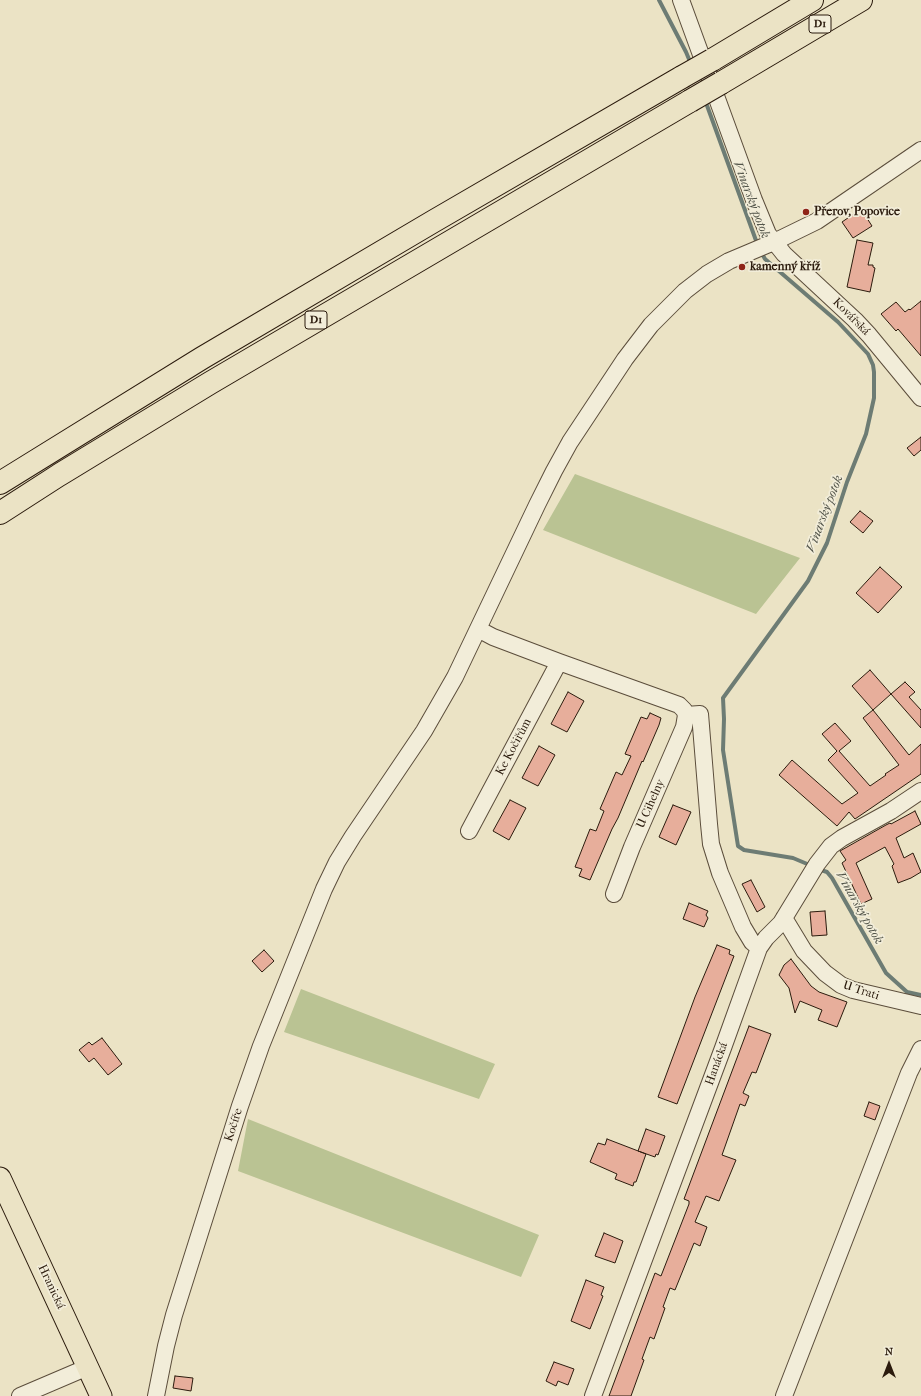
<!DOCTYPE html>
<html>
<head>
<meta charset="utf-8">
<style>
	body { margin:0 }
	#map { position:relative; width:921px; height:1396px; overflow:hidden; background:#ebe3c5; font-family:"IM FELL French Canon",serif }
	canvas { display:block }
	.north { position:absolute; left:869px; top:1344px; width:40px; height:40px; -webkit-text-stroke:3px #f2edd9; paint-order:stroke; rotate:0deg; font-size:11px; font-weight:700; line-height:16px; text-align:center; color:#2b1b0d }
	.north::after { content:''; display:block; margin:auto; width:14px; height:18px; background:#2b1b0d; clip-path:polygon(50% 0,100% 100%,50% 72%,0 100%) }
</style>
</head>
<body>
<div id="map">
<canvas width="921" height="1396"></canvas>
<div class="north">N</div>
</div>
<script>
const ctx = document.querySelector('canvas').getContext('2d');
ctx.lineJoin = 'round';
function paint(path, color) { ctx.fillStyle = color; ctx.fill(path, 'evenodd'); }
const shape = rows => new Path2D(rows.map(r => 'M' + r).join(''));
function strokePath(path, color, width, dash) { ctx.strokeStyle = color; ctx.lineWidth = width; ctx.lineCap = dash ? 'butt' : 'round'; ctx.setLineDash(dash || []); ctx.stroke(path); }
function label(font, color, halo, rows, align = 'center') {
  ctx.font = font + ' "IM FELL French Canon",serif'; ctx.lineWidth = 3.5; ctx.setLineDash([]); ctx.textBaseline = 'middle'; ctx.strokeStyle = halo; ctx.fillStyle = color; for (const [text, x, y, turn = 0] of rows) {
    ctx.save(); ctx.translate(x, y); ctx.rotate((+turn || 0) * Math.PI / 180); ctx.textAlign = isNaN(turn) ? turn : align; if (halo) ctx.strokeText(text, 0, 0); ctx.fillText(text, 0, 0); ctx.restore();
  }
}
paint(shape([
	[575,474,800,558,756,614,543,530],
	[301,989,495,1064,479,1099,284,1032],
	[248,1119,539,1235,521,1277,238,1171]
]), '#bac393');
strokePath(shape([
	[659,0,686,52,691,64],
	[705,100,758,246],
	[761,252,765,259,838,322,868,354,873,365,874,372,874,398,866,434,847,482,827,543,808,581,723,698,724,719,723,750,738,846,744,850,793,858,812,866],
	[818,869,827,872,832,878,886,973,907,992,921,995]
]), '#6d7c74', 4);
const building = shape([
	[861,209,872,226,853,238,842,222,861,209],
	[857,240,873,243,868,265,873,265,873,267,875,268,870,292,847,287,857,240],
	[921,301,921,356,898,329,896,331,881,314,896,302,905,312,909,309,910,310,921,301],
	[921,437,921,450,914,456,907,448,921,437],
	[860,511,873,521,863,533,850,522,860,511],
	[880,567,902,587,878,613,856,593,880,567],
	[870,670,891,694,873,710,852,686,870,670],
	[905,682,915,692,909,697,921,710,921,728,891,694,905,682],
	[568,692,584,701,567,732,551,724,568,692],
	[873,710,909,755,921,744,921,774,855,819,849,812,837,826,779,775,792,760,842,804,858,793,828,760,837,751,822,734,835,723,851,741,839,751,870,786,886,775,885,774,899,765,863,718,873,710],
	[650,713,661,718,659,725,643,762,642,761,618,818,612,829,590,880,579,876,582,869,575,867,590,829,596,831,604,811,600,809,616,772,622,775,631,756,625,754,641,717,647,719,650,713],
	[539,746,555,755,538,786,522,778,539,746],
	[510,800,526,808,509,840,493,831,510,800],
	[673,805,691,812,676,845,659,837,673,805],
	[915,811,921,824,896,838,904,858,913,853,921,872,911,878,898,883,892,866,894,864,885,847,856,863,872,899,861,904,842,863,846,860,840,851,886,825,890,823,891,824,915,811],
	[751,880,765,907,757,912,742,884,751,880],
	[689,903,708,911,706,915,708,918,704,927,683,919,689,903],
	[825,911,827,935,812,936,810,912,825,911],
	[717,945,730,950,729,954,734,956,677,1104,658,1097,695,997,717,945],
	[264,950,274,961,262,972,252,961,264,950],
	[791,959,811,986,819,992,847,1002,837,1027,818,1020,822,1010,800,1001,795,1013,789,988,779,975,784,965,791,959],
	[749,1026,771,1034,756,1073,752,1072,743,1093,749,1096,745,1106,740,1104,722,1155,736,1160,719,1201,706,1196,695,1222,707,1227,700,1246,694,1243,675,1290,670,1288,663,1307,665,1308,654,1339,650,1337,642,1359,644,1360,631,1396,609,1396,655,1273,661,1276,689,1204,689,1201,684,1199,749,1026],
	[102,1038,122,1064,108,1075,94,1058,89,1062,79,1050,89,1042,92,1045,102,1038],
	[869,1102,880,1106,875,1120,864,1116,869,1102],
	[646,1129,665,1136,658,1155,656,1154,655,1157,638,1151,646,1129],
	[607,1139,646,1154,636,1182,634,1182,633,1186,615,1179,617,1174,590,1162,598,1143,605,1145,607,1139],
	[604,1233,623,1241,615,1263,595,1256,604,1233],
	[586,1280,604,1287,601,1295,603,1296,590,1329,571,1321,586,1280],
	[554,1362,574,1369,568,1385,558,1381,556,1386,546,1381,554,1362],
	[175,1376,193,1378,191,1391,173,1388,175,1376]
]);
paint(building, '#e7ae9b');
strokePath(building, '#2b1b0d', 1);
const minor = shape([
	[681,0,754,200,768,234,784,254,855,320,869,335,921,398],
	[478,629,493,637,559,662,679,705,684,710,686,715,684,727,632,847,614,894],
	[686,715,700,714,709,824,711,844,720,873,743,927,752,942,759,948],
	[469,831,559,662],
	[784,918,804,951,825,973,841,985,853,990,921,1006],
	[20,1396,88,1367],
	[156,1396,166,1346,174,1315,240,1106,261,1046,324,889,337,862,353,836,424,731,455,677,537,505,554,471,570,442,625,359,651,325,685,291,707,274,729,261,774,242,817,221,921,150],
	[593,1396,723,1048,759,948,766,938,781,923,817,864,831,846,842,838,891,811,921,791],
	[784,1396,909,1073,921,1049]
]);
const major = shape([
	[0,1178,101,1396]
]);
const highway = shape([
	[712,60,812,0],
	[721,83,861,0],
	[0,483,202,358,434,221,682,77],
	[0,513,59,475,210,383,690,101]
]);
strokePath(minor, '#5b4d3b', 18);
strokePath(major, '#2b1b0d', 23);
strokePath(highway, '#2b1b0d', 24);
strokePath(minor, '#f2edd9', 16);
strokePath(major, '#ebe3c5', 21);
strokePath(highway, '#ebe3c5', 22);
const highwayBridge = shape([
	[682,77,712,60],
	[690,101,721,83]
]);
strokePath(highwayBridge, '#2b1b0d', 24, []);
strokePath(highwayBridge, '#ebe3c5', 22);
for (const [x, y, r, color] of [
	[806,212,4,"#8f2418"],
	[742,267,4,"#8f2418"]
]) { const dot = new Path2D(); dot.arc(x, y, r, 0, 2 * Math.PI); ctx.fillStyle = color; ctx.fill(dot); strokePath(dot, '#f2edd9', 1.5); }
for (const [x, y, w] of [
	[820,24,22],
	[316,320,22]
]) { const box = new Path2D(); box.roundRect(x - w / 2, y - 9, w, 18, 3); ctx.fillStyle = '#f2edd9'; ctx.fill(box); strokePath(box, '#2b1b0d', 1); }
label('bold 11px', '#2b1b0d', null, [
	["D1",820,24],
	["D1",316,320]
]);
label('bold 12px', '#2b1b0d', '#f2edd9', [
	["Přerov, Popovice",814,212],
	["kamenný kříž",750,267]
], 'left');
label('12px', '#2b1b0d', '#f2edd9', [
	["Kovářská",851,317,45],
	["Ke Kočiřům",514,747,-62],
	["U Cihelny",651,804,-66],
	["U Trati",861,991,18],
	["Hanácká",717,1064,-70],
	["Kočíře",234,1125,-72],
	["Hranická",51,1287,65]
]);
label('italic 13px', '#525449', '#f2edd9', [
	["Vinarský potok",751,200,69],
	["Vinarský potok",825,514,-69],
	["Vinarský potok",859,908,60]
]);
</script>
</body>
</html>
